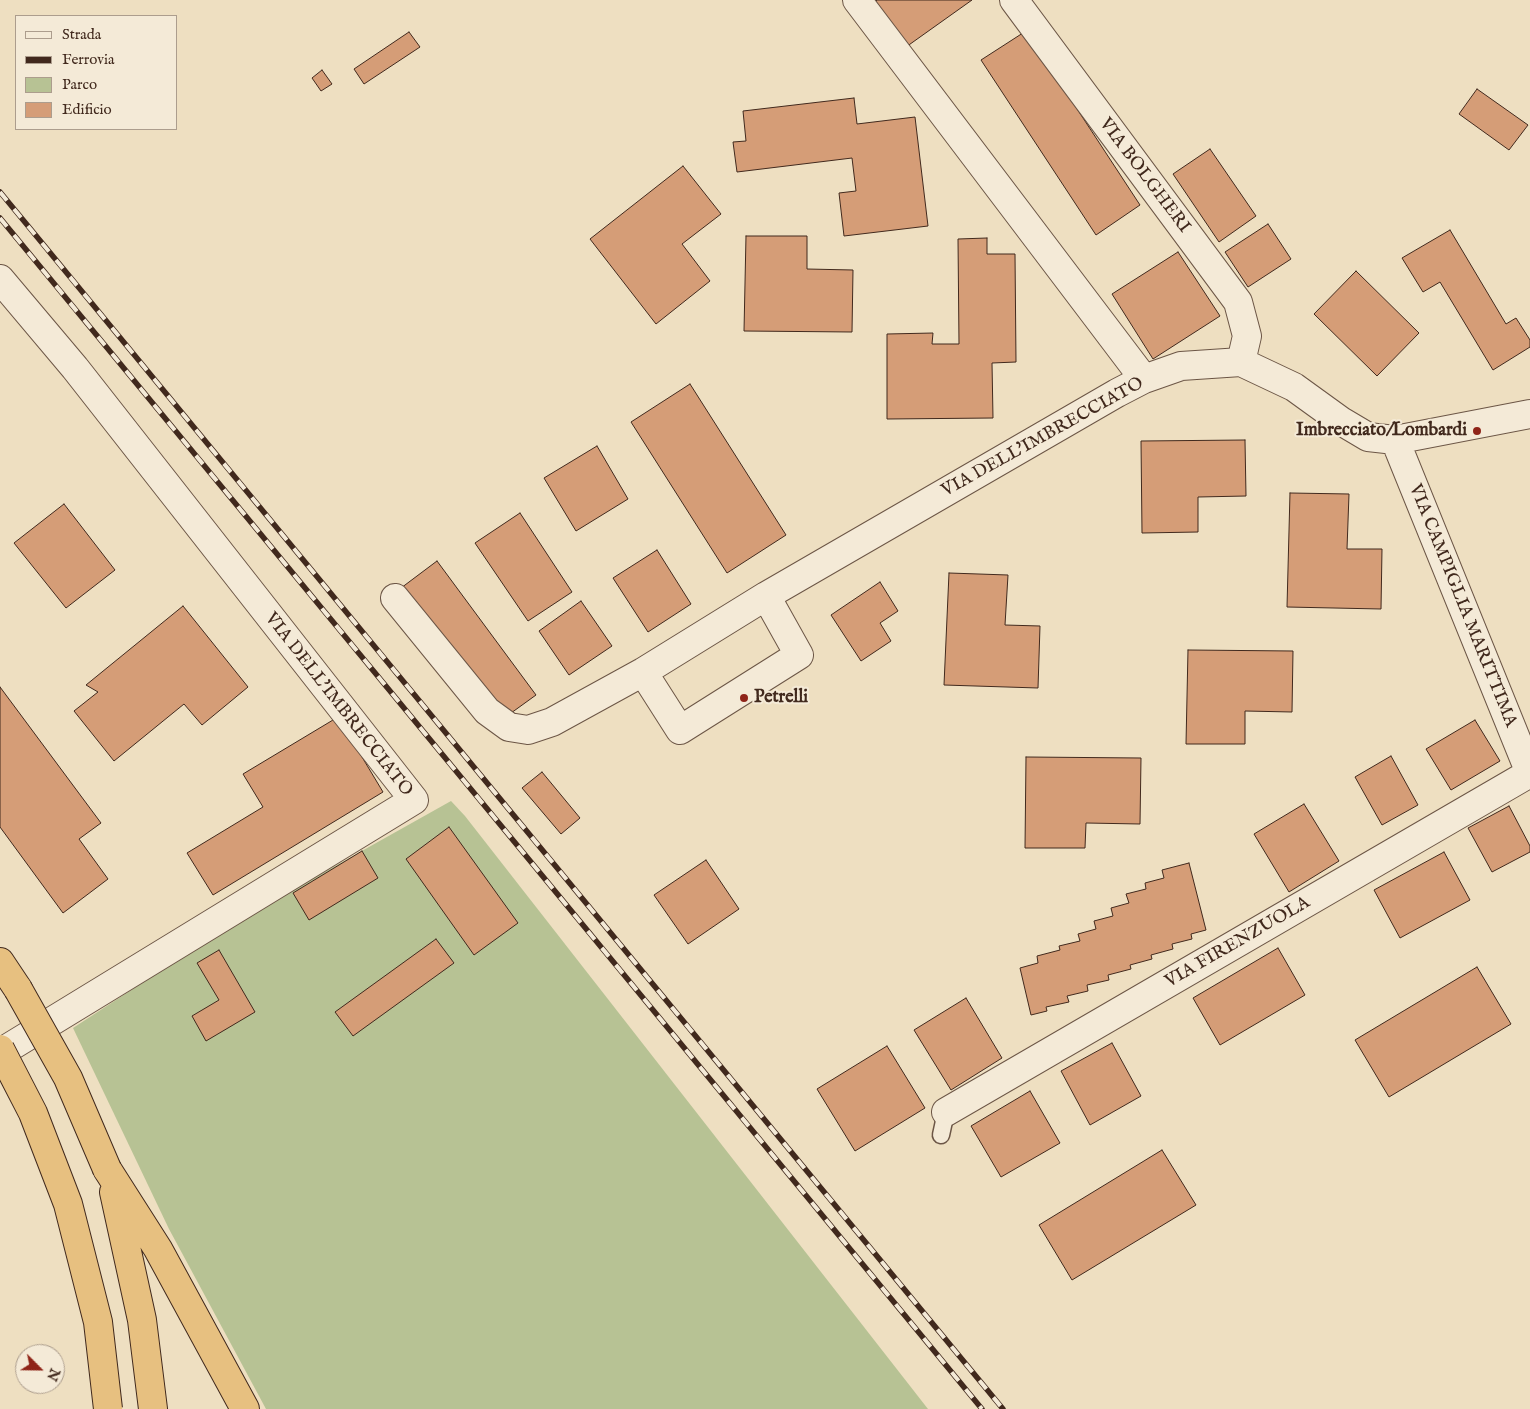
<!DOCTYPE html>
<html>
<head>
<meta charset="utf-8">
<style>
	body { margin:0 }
	#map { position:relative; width:1530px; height:1409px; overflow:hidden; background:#eedfc1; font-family:"IM FELL English",serif }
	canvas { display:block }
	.legend { position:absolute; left:15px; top:15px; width:162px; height:115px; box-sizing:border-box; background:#f4ead7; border:1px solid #ac9d8d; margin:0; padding:6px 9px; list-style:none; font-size:15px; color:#41291d }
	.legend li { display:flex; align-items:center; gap:10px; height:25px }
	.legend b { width:25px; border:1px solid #ac9d8d }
	.north { position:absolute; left:15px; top:1344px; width:50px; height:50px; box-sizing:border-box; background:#f4ead7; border:1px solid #ac9d8d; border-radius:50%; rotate:113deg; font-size:14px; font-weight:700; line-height:20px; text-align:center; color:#41291d }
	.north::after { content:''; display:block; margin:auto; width:18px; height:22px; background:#8f2418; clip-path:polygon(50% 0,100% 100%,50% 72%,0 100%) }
</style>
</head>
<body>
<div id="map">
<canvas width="1530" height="1409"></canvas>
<ul class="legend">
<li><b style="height:6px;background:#f4ead7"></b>Strada</li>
<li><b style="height:6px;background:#41291d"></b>Ferrovia</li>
<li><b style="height:14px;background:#b7c294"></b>Parco</li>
<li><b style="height:14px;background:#d59d77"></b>Edificio</li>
</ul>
<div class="north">N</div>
</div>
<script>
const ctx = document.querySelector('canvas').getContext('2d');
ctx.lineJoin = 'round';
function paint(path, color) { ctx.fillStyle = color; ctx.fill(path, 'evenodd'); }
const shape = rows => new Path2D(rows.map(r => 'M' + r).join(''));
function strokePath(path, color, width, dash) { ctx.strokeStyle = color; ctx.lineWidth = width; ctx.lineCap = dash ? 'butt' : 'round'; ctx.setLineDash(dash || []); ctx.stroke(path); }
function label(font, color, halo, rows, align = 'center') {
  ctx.font = font + ' "IM FELL English",serif'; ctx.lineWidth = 4; ctx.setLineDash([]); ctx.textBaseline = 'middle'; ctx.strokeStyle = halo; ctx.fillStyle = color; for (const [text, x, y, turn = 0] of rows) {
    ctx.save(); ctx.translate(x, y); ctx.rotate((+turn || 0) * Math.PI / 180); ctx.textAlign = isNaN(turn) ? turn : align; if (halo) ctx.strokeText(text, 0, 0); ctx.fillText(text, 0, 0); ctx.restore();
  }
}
paint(shape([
	[451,801,465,816,928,1409,266,1409,169,1229,73,1028,237,921]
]), '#b7c294');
const building = shape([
	[877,0,972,0,906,47,875,2,877,0],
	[1026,31,1140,205,1096,235,981,60,1026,31],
	[409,32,420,47,364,84,354,69,409,32],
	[322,70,332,84,321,91,312,78,322,70],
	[1477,89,1528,125,1509,150,1459,114,1477,89],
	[854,98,857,124,915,117,928,226,844,236,839,193,856,191,852,158,737,172,733,142,746,141,743,111,854,98],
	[1210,149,1256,216,1219,242,1173,174,1210,149],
	[683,166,721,214,682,244,710,281,656,324,590,239,683,166],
	[1268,224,1291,259,1248,287,1225,252,1268,224],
	[1450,230,1506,324,1516,318,1530,340,1530,347,1493,370,1440,282,1423,292,1402,258,1450,230],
	[746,236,807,236,807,269,853,270,852,332,744,331,746,236],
	[987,238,987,254,1015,254,1016,362,992,363,993,418,887,419,887,334,933,333,932,344,959,344,958,239,987,238],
	[1178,252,1220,316,1153,359,1112,294,1178,252],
	[1356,271,1419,333,1377,376,1314,314,1356,271],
	[690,384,786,535,727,573,631,422,690,384],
	[1245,440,1246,496,1198,497,1198,532,1142,533,1141,441,1245,440],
	[597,446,628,499,576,531,544,478,597,446],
	[1290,493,1349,494,1347,549,1382,549,1381,609,1287,607,1290,493],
	[64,504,115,570,66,608,14,543,64,504],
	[520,513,572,592,528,621,475,543,520,513],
	[657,550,691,604,648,632,613,578,657,550],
	[437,561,536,695,500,721,401,588,437,561],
	[949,573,1008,575,1005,625,1040,626,1038,688,944,685,949,573],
	[880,582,898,611,880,623,891,641,861,661,831,615,880,582],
	[581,601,612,646,569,675,539,631,581,601],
	[183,606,248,687,202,725,184,704,114,761,74,711,98,692,86,685,183,606],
	[1188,650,1293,651,1292,712,1245,711,1245,744,1186,744,1188,650],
	[0,687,101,823,79,839,108,879,63,913,0,827,0,687],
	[338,717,383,792,213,895,187,853,263,807,243,774,338,717],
	[1475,720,1500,761,1451,790,1426,749,1475,720],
	[1391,756,1418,805,1382,825,1355,777,1391,756],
	[1026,757,1141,758,1140,824,1086,823,1085,848,1025,848,1026,757],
	[542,772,580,818,561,834,522,788,542,772],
	[1304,804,1339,861,1289,892,1254,834,1304,804],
	[1509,806,1530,846,1530,852,1492,872,1468,828,1509,806],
	[449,827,518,923,474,955,406,859,449,827],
	[362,851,378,878,309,920,293,893,362,851],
	[1444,852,1470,900,1400,938,1374,890,1444,852],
	[706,860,739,909,688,944,654,895,706,860],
	[1189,863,1206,930,1191,934,1192,939,1172,944,1173,949,1151,955,1152,959,1130,965,1131,969,1108,975,1109,980,1087,985,1088,991,1067,996,1069,1002,1046,1007,1047,1011,1031,1015,1020,968,1038,963,1037,956,1060,950,1059,946,1080,941,1078,934,1096,929,1094,921,1113,916,1111,908,1129,903,1126,894,1146,889,1145,883,1164,878,1162,870,1189,863],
	[436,939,454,963,353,1036,335,1012,436,939],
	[1278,948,1305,995,1220,1045,1193,998,1278,948],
	[219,950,255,1012,206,1041,192,1016,219,1000,197,963,219,950],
	[1477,967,1511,1024,1389,1097,1355,1040,1477,967],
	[966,998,1002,1058,951,1090,914,1030,966,998],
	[1112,1043,1141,1096,1090,1125,1061,1071,1112,1043],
	[887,1046,925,1108,855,1151,817,1089,887,1046],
	[1030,1091,1060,1143,1001,1177,971,1126,1030,1091],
	[1162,1150,1196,1205,1072,1280,1039,1225,1162,1150]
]);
paint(building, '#d59d77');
strokePath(building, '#41291d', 1);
const service = shape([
	[941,1135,946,1112]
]);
const minor = shape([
	[857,0,1144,379],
	[1014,0,1238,302,1247,336,1241,362],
	[0,279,75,368,414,800,0,1053],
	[1395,440,1530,773],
	[395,598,487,711,509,727,528,730,552,722,643,672,766,596,1117,393,1144,379,1181,366,1241,362,1294,387,1341,421,1368,437,1395,440,1530,414],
	[643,672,680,730,799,655,766,596],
	[946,1112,1530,773]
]);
const motorway = shape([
	[0,962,18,989],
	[107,1169,158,1249,245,1409],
	[114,1192,142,1320,153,1409]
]);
strokePath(service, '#6c5646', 19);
strokePath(minor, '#6c5646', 30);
strokePath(motorway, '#41291d', 30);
strokePath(service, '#f4ead7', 16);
strokePath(minor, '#f4ead7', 28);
strokePath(motorway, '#e7c080', 28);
const rail = shape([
	[0,192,1003,1409],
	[0,218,982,1409]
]);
strokePath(rail, '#41291d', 5.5);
strokePath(rail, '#f4ead7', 4, [11]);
const motorwayBridge = shape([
	[18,989,68,1078,107,1169],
	[0,1049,33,1113,68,1204,98,1322,108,1409]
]);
strokePath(motorwayBridge, '#41291d', 30, []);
strokePath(motorwayBridge, '#e7c080', 28);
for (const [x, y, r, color] of [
	[1477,431,5,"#8f2418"],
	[744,698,5,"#8f2418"]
]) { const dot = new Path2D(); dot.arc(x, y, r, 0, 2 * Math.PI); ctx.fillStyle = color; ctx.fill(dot); strokePath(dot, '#f4ead7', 2); }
label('18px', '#41291d', '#f4ead7', [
	["VIA BOLGHERI",1144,176,53],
	["VIA DELL'IMBRECCIATO",1043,438,-29],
	["VIA CAMPIGLIA MARITTIMA",1462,606,68],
	["VIA DELL'IMBRECCIATO",338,705,52],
	["VIA FIRENZUOLA",1238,943,-30]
]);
label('bold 18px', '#41291d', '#f4ead7', [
	["Imbrecciato/Lombardi",1467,431],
	["Petrelli",754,698,"left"]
], 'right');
</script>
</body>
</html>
